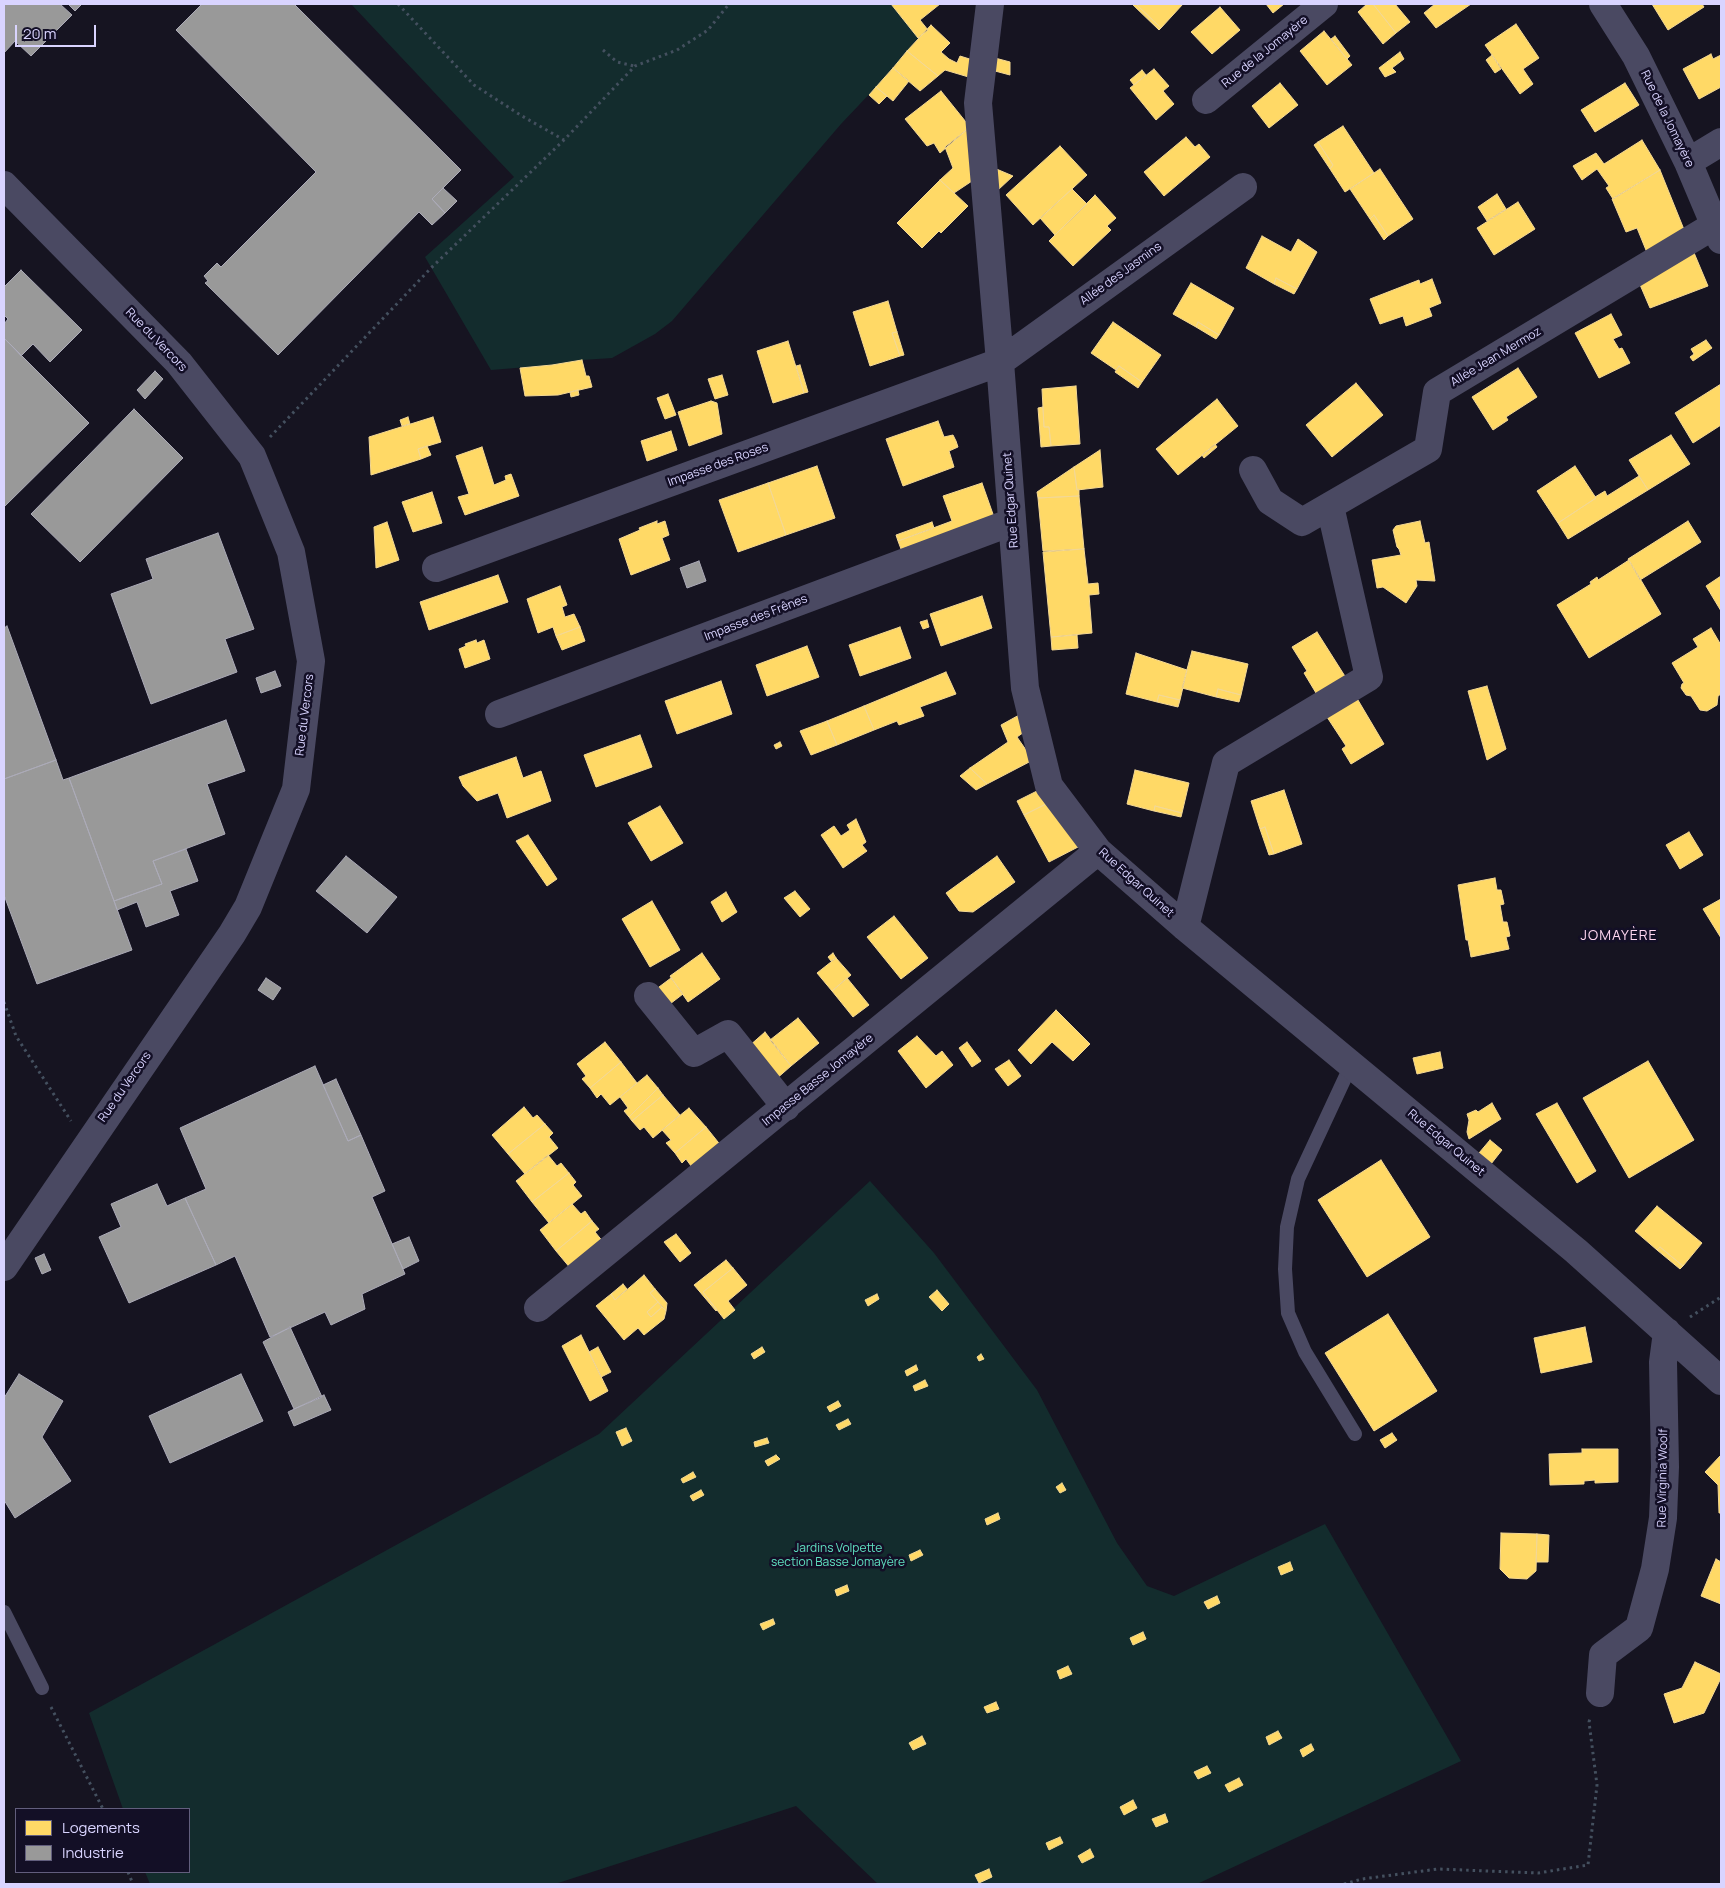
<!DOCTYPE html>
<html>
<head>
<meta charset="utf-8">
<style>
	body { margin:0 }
	#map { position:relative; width:1725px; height:1888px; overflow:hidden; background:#161421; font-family:Manrope,sans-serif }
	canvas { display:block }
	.frame { position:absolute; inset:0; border:5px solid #d9d4ff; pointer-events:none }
	.legend { position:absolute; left:15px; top:1808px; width:175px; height:65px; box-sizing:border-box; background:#130f26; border:1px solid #625e7d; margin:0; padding:6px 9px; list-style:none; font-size:15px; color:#d9d4ff }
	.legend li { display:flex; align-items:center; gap:10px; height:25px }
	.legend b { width:25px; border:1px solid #625e7d }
	.scale { position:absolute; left:15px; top:25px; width:81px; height:22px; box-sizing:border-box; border:2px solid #d9d4ff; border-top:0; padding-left:6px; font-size:15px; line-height:18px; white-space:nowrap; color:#d9d4ff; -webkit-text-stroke:4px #130f26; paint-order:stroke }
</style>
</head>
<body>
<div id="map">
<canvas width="1725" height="1888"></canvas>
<div class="frame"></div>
<ul class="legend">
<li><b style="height:14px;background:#ffd966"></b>Logements</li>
<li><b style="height:14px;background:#999"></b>Industrie</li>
</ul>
<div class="scale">20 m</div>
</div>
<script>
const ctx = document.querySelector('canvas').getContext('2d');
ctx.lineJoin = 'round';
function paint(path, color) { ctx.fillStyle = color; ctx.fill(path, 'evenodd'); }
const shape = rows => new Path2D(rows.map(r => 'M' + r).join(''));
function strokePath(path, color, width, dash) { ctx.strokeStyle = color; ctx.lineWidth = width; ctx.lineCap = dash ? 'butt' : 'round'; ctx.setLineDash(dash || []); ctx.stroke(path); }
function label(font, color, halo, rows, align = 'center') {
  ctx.font = font + ' Manrope,sans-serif'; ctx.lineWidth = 5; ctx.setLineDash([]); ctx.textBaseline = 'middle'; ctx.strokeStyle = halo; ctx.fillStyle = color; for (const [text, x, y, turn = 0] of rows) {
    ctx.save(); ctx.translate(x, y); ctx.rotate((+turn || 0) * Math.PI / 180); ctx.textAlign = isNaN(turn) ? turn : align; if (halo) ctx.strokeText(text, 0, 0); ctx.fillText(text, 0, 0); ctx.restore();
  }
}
paint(shape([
	[351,4,891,4,918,38,876,87,841,124,672,321,655,334,612,358,582,360,552,365,491,370,425,257,514,177],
	[870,1181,934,1253,1037,1390,1117,1543,1147,1586,1174,1596,1325,1524,1461,1761,1197,1884,878,1884,796,1806,555,1884,150,1884,145,1872,189,1872,189,1809,123,1809,89,1713,599,1434]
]), '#132c2d');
const homes = shape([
	[891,4,940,4,920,20,928,30,918,38,891,4],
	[1132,4,1136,4,1161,28,1159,30,1132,4],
	[1136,4,1183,4,1161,28,1136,4],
	[1266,4,1284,4,1273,13,1266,4],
	[1367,4,1373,4,1396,33,1383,44,1358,12,1367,4],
	[1373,4,1395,4,1410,22,1396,33,1373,4],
	[1435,4,1471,4,1436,28,1424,13,1435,4],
	[1652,4,1702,4,1704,7,1668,30,1652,4],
	[1220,7,1240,30,1212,54,1191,32,1220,7],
	[1516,24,1539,58,1523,69,1533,84,1520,94,1485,45,1516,24],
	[931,25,950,43,941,52,949,59,957,63,960,56,976,61,972,78,945,70,938,76,907,51,931,25],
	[1324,31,1352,65,1327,85,1300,51,1324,31],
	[1335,36,1350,56,1347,59,1331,39,1335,36],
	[907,51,938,76,920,91,893,68,907,51],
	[1400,52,1404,59,1392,68,1396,72,1385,77,1379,68,1400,52],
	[1711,54,1713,59,1721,55,1721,87,1699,99,1683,69,1711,54],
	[1492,55,1501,69,1495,73,1486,60,1492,55],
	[995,58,1010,62,1010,75,995,71,995,58],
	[893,68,909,81,893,101,876,87,893,68],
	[1154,69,1169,86,1163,91,1174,104,1156,120,1130,88,1154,69],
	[1142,70,1146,75,1134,85,1130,80,1142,70],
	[1280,83,1298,105,1269,128,1252,106,1280,83],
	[1625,83,1639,105,1595,132,1581,110,1625,83],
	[876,87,887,96,879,104,869,95,876,87],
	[941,91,970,127,940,153,934,143,927,146,905,119,941,91],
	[1343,126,1374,173,1345,192,1330,169,1333,165,1318,142,1343,126],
	[970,127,972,181,954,193,940,180,953,168,945,147,970,127],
	[1186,137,1195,147,1199,144,1210,157,1164,196,1144,172,1186,137],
	[1642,140,1660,170,1613,199,1606,188,1609,186,1597,169,1582,180,1573,166,1596,153,1604,164,1642,140],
	[1318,142,1333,165,1330,169,1314,145,1318,142],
	[1060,146,1087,175,1033,225,1006,195,1060,146],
	[994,168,1013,176,998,190,994,168],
	[1380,169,1413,219,1388,236,1374,215,1370,219,1350,189,1380,169],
	[1660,170,1685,232,1648,255,1637,228,1626,232,1612,199,1660,170],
	[940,180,968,206,941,233,939,231,922,248,897,223,940,180],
	[1072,189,1087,204,1055,235,1040,218,1072,189],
	[1497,194,1506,209,1487,221,1478,207,1497,194],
	[1095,195,1116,218,1107,226,1111,230,1073,266,1049,241,1095,195],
	[1518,202,1535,229,1494,255,1477,228,1518,202],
	[1374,215,1388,236,1384,240,1370,219,1374,215],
	[1262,236,1291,252,1298,239,1317,252,1297,289,1276,278,1274,284,1246,268,1262,236],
	[1692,248,1708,286,1650,308,1638,280,1692,248],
	[1276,278,1297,289,1294,294,1274,284,1276,278],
	[1432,279,1441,303,1429,308,1432,316,1406,326,1403,316,1380,324,1370,299,1419,280,1420,284,1432,279],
	[1191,283,1234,308,1219,335,1198,322,1196,327,1173,314,1191,283],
	[888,301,897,332,892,333,900,356,870,366,853,312,888,301],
	[1611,314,1622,335,1613,339,1619,349,1622,348,1630,363,1599,378,1575,333,1611,314],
	[1113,322,1161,355,1142,382,1119,366,1116,370,1091,353,1113,322],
	[1198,322,1219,335,1216,339,1196,327,1198,322],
	[897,332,904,355,900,356,892,333,897,332],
	[1706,340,1712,348,1693,361,1690,357,1694,354,1691,349,1706,340],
	[788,341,804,393,773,403,757,351,788,341],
	[582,360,586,376,589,376,592,387,558,395,525,396,520,368,552,365,582,360],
	[800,365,808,392,804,393,796,366,800,365],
	[1119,366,1142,382,1138,388,1115,372,1119,366],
	[1518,368,1537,397,1506,417,1508,420,1493,430,1472,397,1518,368],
	[722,375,728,395,715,399,708,379,722,375],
	[1356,383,1383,415,1332,457,1306,425,1356,383],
	[1721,384,1721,425,1693,443,1675,413,1721,384],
	[1076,386,1080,444,1051,446,1049,427,1044,427,1042,389,1076,386],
	[578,390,579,395,571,397,570,392,578,390],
	[668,394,676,415,665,419,657,398,668,394],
	[1217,399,1238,426,1178,475,1156,449,1217,399],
	[711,401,717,403,722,434,689,446,678,412,711,401],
	[1043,407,1044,427,1049,427,1051,446,1041,447,1038,408,1043,407],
	[408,417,410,424,402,426,400,420,408,417],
	[433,417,441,442,418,449,421,459,371,475,369,437,433,417],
	[938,421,944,437,953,435,956,441,958,447,949,451,954,467,903,486,886,439,938,421],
	[671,431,677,450,647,461,641,441,671,431],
	[1671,435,1690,464,1648,490,1629,460,1671,435],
	[1215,444,1217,447,1204,458,1202,455,1215,444],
	[427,446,431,455,421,459,418,449,427,446],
	[482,447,494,485,506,480,505,476,511,474,519,496,465,515,458,497,469,494,456,456,482,447],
	[1100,450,1103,487,1077,490,1074,467,1100,450],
	[817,466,835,518,786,535,768,483,817,466],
	[1575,466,1596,498,1558,523,1537,491,1575,466],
	[1074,467,1077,490,1079,489,1079,496,1038,498,1037,492,1074,467],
	[1639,476,1648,490,1568,539,1558,523,1596,498,1595,497,1605,491,1607,496,1639,476],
	[768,483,786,535,738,552,719,500,768,483],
	[982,483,994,517,901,549,898,541,952,521,943,496,982,483],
	[432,492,442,523,413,532,402,502,432,492],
	[1079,496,1084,549,1043,551,1038,498,1079,496],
	[657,521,657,524,665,521,669,535,662,538,670,560,631,575,619,539,640,530,639,528,657,521],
	[1420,521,1425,543,1429,542,1435,581,1416,580,1417,586,1406,603,1383,587,1377,588,1372,560,1401,555,1399,549,1397,547,1393,530,1396,526,1420,521],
	[1688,521,1701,542,1640,580,1628,559,1688,521],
	[387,522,399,560,376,568,374,527,387,522],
	[932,522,934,528,898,541,896,535,932,522],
	[1084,549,1088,584,1098,583,1099,594,1089,595,1092,633,1051,637,1043,552,1084,549],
	[1629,560,1661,614,1589,658,1557,605,1591,584,1590,582,1597,577,1598,580,1629,560],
	[498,575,508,602,429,630,420,602,498,575],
	[1721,576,1721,611,1706,586,1721,576],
	[560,586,567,605,562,607,565,617,574,614,580,627,556,636,553,627,538,633,527,599,560,586],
	[982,596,992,628,941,646,930,614,982,596],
	[927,620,929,627,923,629,920,622,927,620],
	[580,627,585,641,562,650,556,636,580,627],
	[900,627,911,658,860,676,849,645,900,627],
	[1711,628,1721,645,1721,694,1718,696,1717,705,1707,711,1700,710,1691,696,1686,695,1681,688,1682,684,1684,683,1672,663,1698,647,1693,639,1711,628],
	[1317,632,1348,681,1319,698,1304,673,1307,671,1292,647,1317,632],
	[1077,635,1078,648,1052,650,1051,637,1077,635],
	[476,640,477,643,484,640,490,659,465,668,459,649,466,646,465,644,476,640],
	[807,646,819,677,767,696,756,665,807,646],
	[1192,651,1248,664,1241,695,1218,689,1216,697,1182,688,1192,651],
	[1136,653,1187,670,1180,700,1159,695,1157,702,1126,694,1136,653],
	[946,672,956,694,920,707,924,716,899,725,897,721,874,730,864,706,946,672],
	[721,681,732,714,677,734,665,701,721,681],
	[1487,686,1506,749,1487,760,1468,691,1487,686],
	[1218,689,1241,695,1239,702,1216,697,1218,689],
	[1159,695,1180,700,1178,707,1157,702,1159,695],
	[1355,695,1384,744,1351,764,1342,749,1346,746,1325,714,1355,695],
	[864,706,874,730,837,745,827,721,864,706],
	[1021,714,1027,730,1017,737,1033,760,987,784,970,768,1008,742,1001,725,1021,714],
	[827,721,837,745,811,755,800,731,827,721],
	[640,735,652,767,596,787,584,755,640,735],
	[780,742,782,746,776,749,774,745,780,742],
	[516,757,523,778,541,771,551,801,507,818,498,793,477,801,463,786,459,777,516,757],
	[970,768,971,769,987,784,976,790,960,776,970,768],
	[1135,770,1189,783,1182,813,1155,806,1154,811,1127,804,1135,770],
	[1045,787,1052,801,1024,815,1017,801,1045,787],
	[1284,790,1302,844,1274,854,1265,827,1260,829,1251,801,1284,790],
	[1052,801,1078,847,1049,862,1024,815,1052,801],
	[660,806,683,843,651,861,628,823,660,806],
	[1155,806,1182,813,1181,817,1154,811,1155,806],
	[856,819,866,842,862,845,867,851,843,868,821,835,834,826,841,836,850,830,847,825,856,819],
	[1265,827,1274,854,1269,855,1260,829,1265,827],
	[1689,832,1703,855,1680,869,1666,845,1689,832],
	[528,835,557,879,547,886,516,841,528,835],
	[997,856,1015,882,973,912,959,911,946,893,997,856],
	[1495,878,1497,890,1501,890,1504,904,1500,905,1503,922,1507,922,1510,936,1506,937,1509,949,1471,957,1468,940,1466,940,1458,885,1495,878],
	[795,891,810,909,800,917,784,898,795,891],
	[726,892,737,912,722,922,711,902,726,892],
	[1721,899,1721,938,1703,909,1721,899],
	[652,901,680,950,650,967,622,919,652,901],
	[894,916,928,958,901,979,867,937,894,916],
	[702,953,720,979,688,1002,670,976,702,953],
	[833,953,836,958,831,961,828,957,833,953],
	[836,958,851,975,832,991,817,973,836,958],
	[671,978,683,994,666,1007,655,990,671,978],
	[847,978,869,1005,853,1017,832,991,847,978],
	[1056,1010,1090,1044,1073,1061,1052,1042,1031,1064,1018,1050,1056,1010],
	[798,1018,819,1043,791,1066,770,1040,798,1018],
	[765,1032,791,1066,775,1080,748,1047,765,1032],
	[917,1036,936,1056,942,1051,953,1065,926,1088,898,1051,917,1036],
	[605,1042,621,1062,590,1088,582,1079,586,1076,577,1064,605,1042],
	[967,1042,981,1061,972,1067,959,1048,967,1042],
	[1440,1052,1443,1068,1417,1074,1413,1058,1440,1052],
	[1009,1060,1021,1076,1008,1086,995,1069,1009,1060],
	[1648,1061,1694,1140,1629,1178,1583,1098,1648,1061],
	[621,1062,637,1083,610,1105,601,1094,597,1098,590,1088,621,1062],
	[647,1075,658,1088,629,1117,624,1111,628,1108,620,1097,647,1075],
	[658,1088,663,1095,632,1121,629,1117,658,1088],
	[663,1095,680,1115,653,1138,644,1127,640,1130,632,1121,663,1095],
	[1492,1103,1501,1119,1469,1139,1467,1132,1469,1120,1467,1114,1476,1110,1478,1112,1492,1103],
	[1557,1103,1596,1171,1577,1183,1536,1114,1557,1103],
	[524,1107,533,1118,537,1115,545,1124,508,1154,492,1135,524,1107],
	[689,1108,706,1127,675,1153,666,1143,671,1140,662,1130,689,1108],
	[545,1124,553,1133,549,1137,558,1148,525,1174,508,1154,545,1124],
	[706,1127,722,1147,694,1170,686,1159,682,1163,675,1153,706,1127],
	[1490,1140,1502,1150,1491,1164,1479,1153,1490,1140],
	[548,1155,557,1166,561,1163,569,1173,532,1202,516,1181,548,1155],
	[1381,1160,1430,1237,1367,1277,1318,1200,1381,1160],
	[569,1173,576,1182,573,1185,582,1196,549,1223,532,1202,569,1173],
	[572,1204,581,1214,585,1211,592,1221,556,1251,540,1230,572,1204],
	[1657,1206,1702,1243,1683,1266,1660,1247,1657,1250,1635,1231,1657,1206],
	[592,1221,599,1229,595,1232,604,1243,571,1269,556,1251,592,1221],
	[676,1234,691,1253,680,1262,664,1242,676,1234],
	[1660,1247,1683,1266,1680,1269,1657,1250,1660,1247],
	[726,1260,733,1268,703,1292,717,1310,716,1311,694,1285,726,1260],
	[733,1268,747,1285,728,1301,735,1310,724,1319,703,1292,733,1268],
	[644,1275,655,1289,650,1293,658,1302,647,1312,651,1317,662,1307,666,1311,664,1319,644,1335,638,1328,624,1340,596,1306,611,1294,615,1300,644,1275],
	[623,1284,627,1289,615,1300,611,1294,623,1284],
	[655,1289,667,1303,666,1311,650,1293,655,1289],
	[937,1290,949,1304,942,1311,929,1297,937,1290],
	[877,1294,879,1299,868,1306,865,1300,877,1294],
	[658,1302,662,1307,651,1317,647,1312,658,1302],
	[1388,1314,1437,1391,1374,1431,1325,1353,1388,1314],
	[1585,1327,1592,1362,1541,1373,1534,1338,1585,1327],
	[581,1335,608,1391,590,1401,562,1346,581,1335],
	[598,1347,611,1372,601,1377,589,1352,598,1347],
	[762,1347,765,1352,754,1359,751,1354,762,1347],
	[981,1354,984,1359,979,1361,977,1357,981,1354],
	[916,1365,918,1370,907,1376,905,1371,916,1365],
	[925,1380,928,1386,915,1391,913,1386,925,1380],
	[838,1401,841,1406,830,1412,827,1407,838,1401],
	[848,1419,851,1424,839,1430,836,1425,848,1419],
	[626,1428,632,1441,622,1446,616,1432,626,1428],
	[1392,1433,1397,1440,1385,1448,1380,1440,1392,1433],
	[767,1438,769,1443,755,1447,754,1442,767,1438],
	[1582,1449,1618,1449,1618,1482,1595,1483,1595,1480,1584,1481,1584,1484,1550,1485,1549,1454,1582,1453,1582,1449],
	[776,1455,780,1459,768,1466,765,1461,776,1455],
	[1721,1455,1721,1513,1719,1513,1718,1485,1705,1472,1721,1455],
	[693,1472,696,1477,683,1483,681,1479,693,1472],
	[1062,1483,1066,1490,1060,1493,1056,1487,1062,1483],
	[701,1490,704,1495,693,1501,690,1496,701,1490],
	[998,1513,1000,1519,987,1525,985,1519,998,1513],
	[1501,1533,1537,1534,1536,1571,1527,1579,1509,1578,1500,1569,1501,1533],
	[1537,1534,1549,1535,1548,1562,1536,1562,1537,1534],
	[920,1550,923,1555,911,1561,909,1555,920,1550],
	[1716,1559,1721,1562,1721,1604,1701,1596,1716,1559],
	[1290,1562,1293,1570,1281,1575,1278,1567,1290,1562],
	[847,1585,849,1591,837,1596,835,1590,847,1585],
	[1217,1596,1220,1603,1208,1609,1204,1602,1217,1596],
	[773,1619,775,1624,763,1630,760,1624,773,1619],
	[1143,1632,1146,1639,1133,1645,1130,1638,1143,1632],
	[1695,1662,1721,1674,1721,1678,1704,1713,1674,1723,1664,1694,1682,1688,1695,1662],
	[1068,1666,1072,1674,1060,1679,1057,1671,1068,1666],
	[996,1702,999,1709,987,1713,984,1707,996,1702],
	[1278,1731,1282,1738,1269,1745,1266,1737,1278,1731],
	[922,1736,926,1744,913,1750,909,1743,922,1736],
	[1311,1744,1314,1750,1303,1757,1300,1750,1311,1744],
	[1207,1766,1211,1773,1198,1779,1194,1772,1207,1766],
	[1239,1778,1243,1785,1229,1792,1225,1785,1239,1778],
	[1133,1800,1137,1808,1124,1815,1120,1807,1133,1800],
	[1165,1814,1168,1822,1156,1827,1152,1819,1165,1814],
	[1060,1837,1063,1843,1049,1850,1046,1843,1060,1837],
	[1090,1849,1094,1857,1082,1863,1078,1856,1090,1849],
	[989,1869,992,1877,979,1883,975,1875,989,1869]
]);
paint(homes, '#ffd966');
strokePath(homes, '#f4d894', 1);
const industry = shape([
	[4,4,60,4,72,15,31,56,15,41,4,53,4,4],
	[68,4,82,4,75,11,68,4],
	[202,4,294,4,461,170,432,199,445,213,432,225,419,212,278,355,205,283,208,281,204,276,217,263,221,267,316,172,176,30,202,4],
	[443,188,457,201,445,213,432,199,443,188],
	[21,270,82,330,50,362,33,344,21,356,4,338,4,324,8,319,4,315,4,287,21,270],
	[4,338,89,423,4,507,4,338],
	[155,371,163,379,145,399,137,390,155,371],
	[134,409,183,458,80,562,31,514,134,409],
	[218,533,254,629,225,639,237,672,151,704,111,594,153,579,146,559,218,533],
	[699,561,706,581,687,588,680,568,699,561],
	[7,626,56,760,4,779,4,628,7,626],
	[275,671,281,686,261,693,256,678,275,671],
	[226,720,245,771,207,784,225,834,153,861,162,884,114,901,69,778,226,720],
	[56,760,63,780,69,778,132,950,37,984,4,895,4,779,56,760],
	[186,849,198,881,170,891,179,915,146,927,137,902,117,910,114,901,162,884,153,861,186,849],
	[346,856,397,897,367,933,316,891,346,856],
	[266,978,281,988,273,1000,258,990,266,978],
	[315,1066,348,1141,361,1135,385,1191,372,1197,405,1274,362,1294,365,1309,331,1325,325,1312,270,1337,235,1256,216,1265,190,1209,185,1198,206,1189,180,1128,315,1066],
	[336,1079,361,1135,348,1141,323,1085,336,1079],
	[157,1184,167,1206,185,1198,216,1265,129,1303,99,1237,121,1227,111,1204,157,1184],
	[409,1237,419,1261,403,1269,392,1244,409,1237],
	[44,1254,51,1270,42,1274,35,1258,44,1254],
	[290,1327,322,1397,294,1409,263,1342,290,1327],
	[19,1374,63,1401,42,1437,71,1481,15,1518,4,1500,4,1398,19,1374],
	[241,1374,263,1421,170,1463,149,1416,241,1374],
	[324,1395,331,1410,294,1426,288,1412,324,1395]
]);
paint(industry, '#999');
strokePath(industry, '#acabb8', 1);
strokePath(shape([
	[398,4,474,85,522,116,564,140],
	[603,50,617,62,634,66],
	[270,437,431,268,564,140,635,66,677,50,708,30,729,4],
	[4,1002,16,1036,71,1121],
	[1690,1317,1721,1297],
	[51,1707,103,1809],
	[128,1872,133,1884],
	[1344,1884,1362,1879,1438,1869,1538,1873,1588,1865,1597,1785,1589,1722,1590,1718]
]), '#44505f', 3, [2.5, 4]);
strokePath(shape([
	[1351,1065,1298,1179,1287,1227,1285,1269,1288,1313,1305,1352,1355,1434],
	[4,1612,42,1688]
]), '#4a4962', 14);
strokePath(shape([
	[990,4,978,103,1000,362,1025,688,1049,786,1098,851,1185,927,1576,1251,1721,1381],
	[1603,4,1636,56,1688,162,1721,240],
	[1206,100,1324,4],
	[1688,162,1721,142],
	[4,185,179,363,252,456,291,552,311,661,296,789,248,907,232,934,4,1267],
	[1253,470,1270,501,1302,522,1428,449,1437,392,1715,225],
	[436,568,1000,362,1243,187],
	[499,714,1012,522],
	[1185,927,1226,763,1369,677,1330,506],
	[648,996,694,1053,728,1034,786,1107],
	[538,1308,1098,851],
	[1600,1693,1603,1655,1639,1628,1655,1569,1663,1518,1665,1467,1663,1362,1667,1332]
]), '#4a4962', 28);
label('12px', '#d9d4ff', '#130f26', [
	["Rue de la Jomayère",1265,52,-39],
	["Rue de la Jomayère",1667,119,64],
	["Allée des Jasmins",1121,274,-36],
	["Rue du Vercors",156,340,46],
	["Allée Jean Mermoz",1496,357,-31],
	["Impasse des Roses",718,465,-20],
	["Rue Edgar Quinet",1011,500,-94],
	["Impasse des Frênes",756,618,-21],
	["Rue du Vercors",305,715,-83],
	["Rue Edgar Quinet",1136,883,42],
	["Impasse Basse Jomayère",818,1080,-39],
	["Rue du Vercors",125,1087,-55],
	["Rue Edgar Quinet",1446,1143,40],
	["Rue Virginia Woolf",1663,1478,-89]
]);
label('12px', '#5fe0c0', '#130f26', [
	["Jardins Volpette",838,1549],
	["section Basse Jomayère",838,1563]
]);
ctx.letterSpacing = '1px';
label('14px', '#ffd6f0', '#130f26', [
	["JOMAYÈRE",1619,936]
]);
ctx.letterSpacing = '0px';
</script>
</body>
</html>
